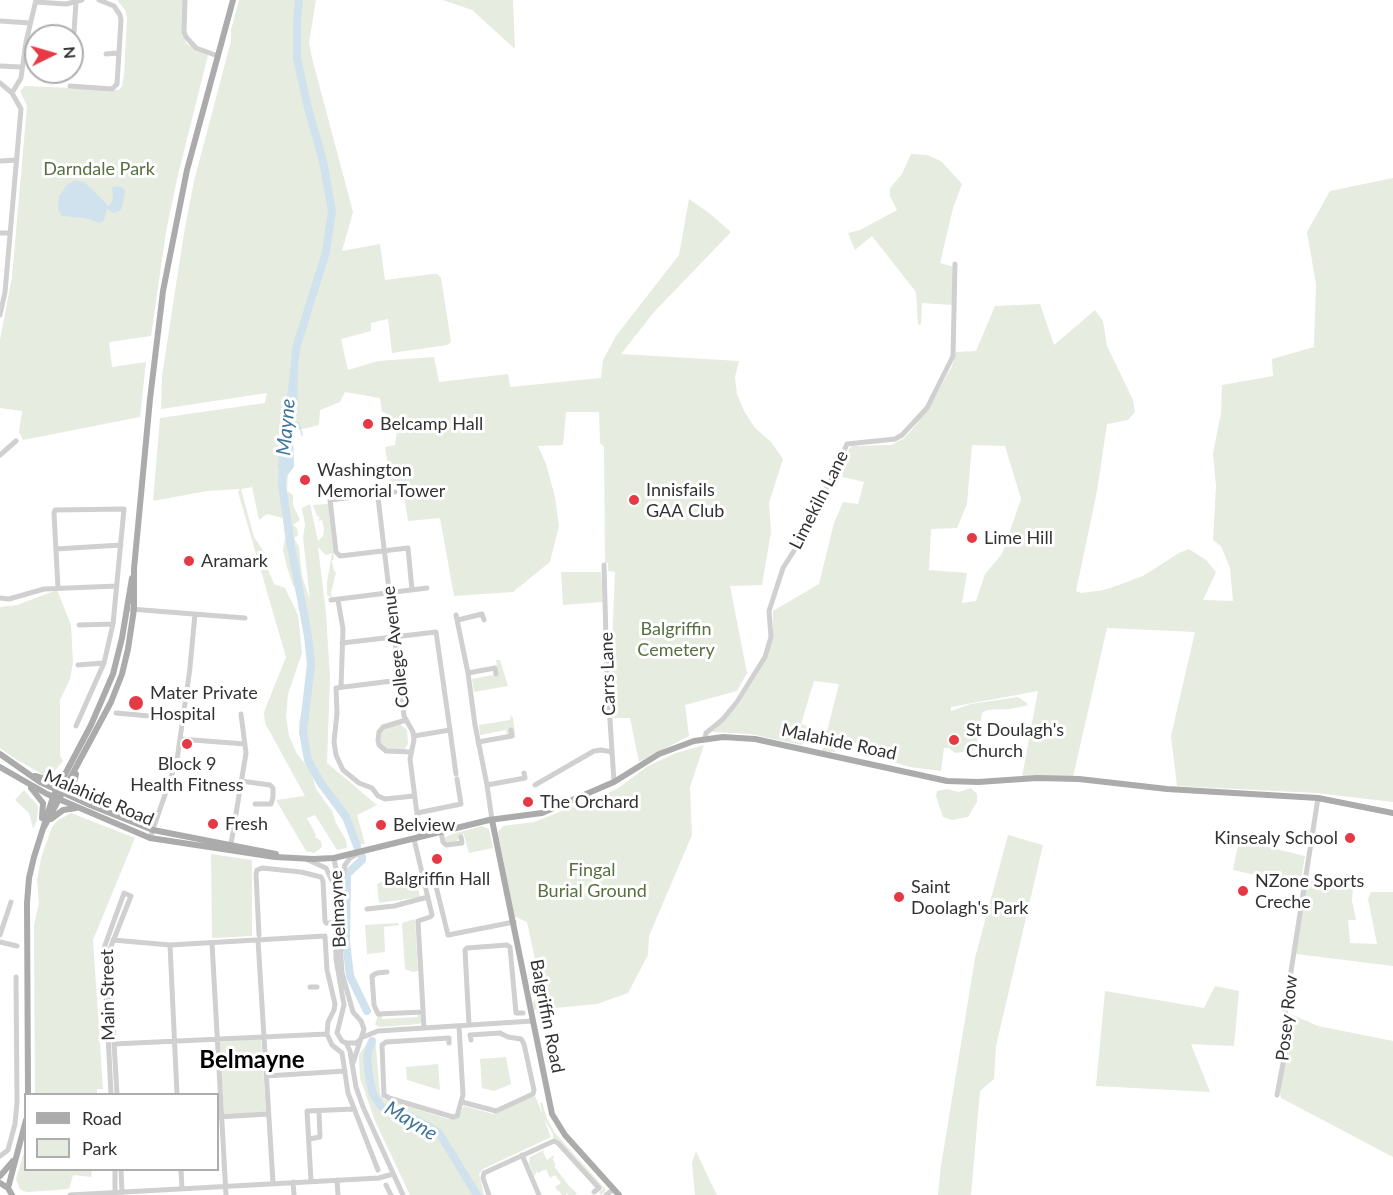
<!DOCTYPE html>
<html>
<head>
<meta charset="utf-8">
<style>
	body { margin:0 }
	#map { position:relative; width:1393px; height:1195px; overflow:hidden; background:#fff; font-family:Lato,sans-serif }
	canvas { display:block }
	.legend { position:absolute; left:24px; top:1093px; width:195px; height:78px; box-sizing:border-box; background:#fff; border:2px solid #adadad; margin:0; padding:8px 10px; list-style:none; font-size:18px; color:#333 }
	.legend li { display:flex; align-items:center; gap:12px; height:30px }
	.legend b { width:30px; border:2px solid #adadad }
	.north { position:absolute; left:24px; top:24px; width:60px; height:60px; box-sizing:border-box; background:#fff; border:2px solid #adadad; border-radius:50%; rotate:85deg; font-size:16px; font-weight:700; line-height:24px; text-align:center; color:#333 }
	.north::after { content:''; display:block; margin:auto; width:21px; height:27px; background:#e63946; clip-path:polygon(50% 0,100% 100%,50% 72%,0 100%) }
</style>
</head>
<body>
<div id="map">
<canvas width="1393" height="1195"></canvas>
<ul class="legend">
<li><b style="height:8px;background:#ababab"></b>Road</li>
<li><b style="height:16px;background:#e6ecdf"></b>Park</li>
</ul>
<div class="north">N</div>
</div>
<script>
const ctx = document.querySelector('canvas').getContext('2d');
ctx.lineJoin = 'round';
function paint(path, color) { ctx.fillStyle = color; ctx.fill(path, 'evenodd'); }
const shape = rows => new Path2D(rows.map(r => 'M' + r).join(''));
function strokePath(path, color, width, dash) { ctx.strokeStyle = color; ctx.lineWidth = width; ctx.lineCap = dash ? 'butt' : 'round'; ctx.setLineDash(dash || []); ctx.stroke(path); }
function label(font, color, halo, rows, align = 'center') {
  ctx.font = font + ' Lato,sans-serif'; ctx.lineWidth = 6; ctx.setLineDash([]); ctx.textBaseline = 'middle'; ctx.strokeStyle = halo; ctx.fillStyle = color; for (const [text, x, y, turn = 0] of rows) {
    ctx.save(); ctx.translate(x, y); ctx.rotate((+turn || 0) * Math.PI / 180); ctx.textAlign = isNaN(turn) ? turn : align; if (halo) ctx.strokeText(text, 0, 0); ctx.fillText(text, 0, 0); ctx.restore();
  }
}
paint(shape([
	[117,0,183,0,182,35,187,44,208,55,177,179,166,232,151,336,109,342,112,367,146,362,140,417,23,440,19,432,22,411,0,408,0,340,12,277,27,106,20,91,25,86,119,90,122,86,124,75,127,18,125,10],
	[239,0,316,0,309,43,312,58,353,212,342,251,380,244,385,280,433,274,437,274,441,278,451,342,447,345,392,353,388,319,371,323,371,331,341,339,348,370,378,361,434,357,439,382,508,374,510,387,601,378,603,360,616,336,679,255,689,199,709,213,731,232,654,312,621,354,739,361,735,377,737,394,744,411,755,428,771,442,783,459,769,503,771,532,762,585,730,586,747,673,737,691,685,705,689,736,639,762,630,718,613,718,611,667,615,572,608,571,608,563,605,563,604,447,600,443,599,412,566,412,563,445,538,446,546,464,555,497,559,526,550,562,513,592,454,596,440,518,408,521,402,484,391,486,385,447,395,445,397,431,394,430,392,420,385,413,382,412,380,398,345,392,340,402,320,410,319,425,290,432,287,491,293,495,293,505,300,520,293,525,297,528,298,535,294,538,299,547,302,576,310,600,303,537,305,525,302,508,310,504,318,541,323,536,324,529,322,520,318,521,320,517,317,516,313,505,328,504,334,558,332,561,334,571,336,572,331,593,332,598,327,595,327,582,332,553,326,555,318,547,326,613,330,678,327,763,377,805,357,815,365,844,354,845,346,825,326,794,321,777,316,775,307,760,302,745,299,723,303,705,310,691,306,610,300,592,293,585,287,567,283,550,285,538,283,518,267,514,259,520,252,487,241,489,254,537,264,552,266,565,274,584,285,588,298,615,302,653,288,694,286,716,289,736,297,754,311,771,316,789,332,811,336,823,346,840,347,848,337,850,315,815,307,818,316,835,315,837,321,841,322,847,314,853,306,851,276,800,305,796,265,723,264,712,286,657,238,492,240,489,207,491,153,501,160,418,265,403,267,393,161,409,162,376,184,233,194,181,231,41,231,30],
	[443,0,513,0,515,49,472,10],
	[911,154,927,155,941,161,962,184,953,208,940,263,954,267,953,305,922,303,921,324,918,325,916,292,872,236,855,250,848,233,860,230,897,210,890,196,890,188,902,174],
	[1393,178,1393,802,1316,793,1177,786,1171,736,1195,632,1107,628,1073,777,1022,777,1038,691,951,707,951,711,971,704,1018,697,1028,704,1025,706,1010,709,987,710,982,713,976,747,972,751,955,753,949,748,944,748,941,771,910,767,884,759,860,755,855,752,856,743,839,738,835,752,822,751,839,684,814,681,801,724,807,726,802,745,750,734,712,732,739,704,767,658,773,638,773,611,819,584,834,523,843,502,858,504,864,482,842,477,849,449,852,446,891,445,903,439,910,432,929,408,952,366,956,352,976,351,995,306,1040,304,1054,345,1095,310,1103,321,1107,346,1133,400,1135,412,1128,420,1107,424,1097,491,1076,591,1081,593,1104,590,1116,586,1143,576,1179,553,1189,549,1206,560,1216,572,1203,600,1233,601,1230,568,1221,546,1213,540,1216,486,1213,453,1221,413,1222,385,1273,376,1272,359,1314,347,1316,284,1307,232,1330,191],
	[972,445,1005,446,1021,499,1002,554,985,574,976,601,962,603,967,573,929,570,931,529,957,528,967,504],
	[561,572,601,572,603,602,563,605],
	[57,590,71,625,73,662,70,679,60,700,60,756,63,761,52,774,47,777,14,758,0,748,0,607,17,605],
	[496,660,500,660,508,686,474,692,472,679,498,674],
	[511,715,513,718,516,741,513,730,507,735,506,730,480,735,479,725,510,720],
	[400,724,407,730,408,744,404,750,389,751,381,744,381,733,383,729],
	[704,745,690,787,692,835,649,936,648,955,628,993,597,1004,534,1010,533,1002,542,992,527,922,514,916,498,832,503,826,534,822,617,789,648,766,676,753],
	[971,788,977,794,977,802,968,817,952,820,943,817,936,796,937,791,947,789,959,792],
	[24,790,38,806,37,820,33,829,29,813,15,800],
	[71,813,135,838,93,940,103,1089,97,1089,97,1094,35,1094,34,925,39,903,37,880,41,858,52,827,57,821],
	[482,826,489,829,493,848,469,853,463,832,463,836,459,837,457,841,448,843,445,841,444,838,452,834],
	[1008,835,1043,845,996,1046,994,1079,980,1091,971,1195,938,1195,941,1166,975,958],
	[1239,840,1305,856,1300,885,1233,870],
	[211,854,252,860,252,936,212,938],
	[395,875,397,880,415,876,420,897,379,903,377,884],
	[1307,880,1353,888,1352,901,1356,920,1348,920,1350,943,1377,944,1368,899,1371,892,1393,892,1393,966,1296,954],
	[415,919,418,969,418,971,413,972,405,969,402,923],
	[398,923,399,925,384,927,385,952,367,954,365,925],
	[1215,986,1239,991,1234,1046,1191,1044,1210,1092,1096,1086,1105,991,1204,1008],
	[1286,1012,1318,1026,1393,1041,1393,1157,1281,1098,1279,1089,1293,1024,1285,1017],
	[418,1013,421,1016,421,1023,419,1024,380,1027,375,1025,378,1015,382,1016,382,1019,418,1017],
	[375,1037,380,1094,384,1099,448,1119,456,1119,464,1106,493,1114,535,1096,543,1115,540,1103,542,1102,547,1119,555,1133,606,1190,601,1195,599,1192,603,1189,559,1140,553,1138,553,1134,544,1119,551,1137,483,1169,479,1174,484,1195,410,1195,375,1121,360,1078,359,1055,370,1039],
	[261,1039,266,1112,224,1115,220,1042],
	[506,1057,511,1084,494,1091,482,1088,480,1059],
	[438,1064,440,1090,407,1080,406,1067],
	[25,1150,26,1170,92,1170,91,1177,73,1175,69,1189,28,1192,23,1191,20,1189,16,1179],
	[544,1150,543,1152,547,1160,554,1155,553,1160,556,1165,554,1166,569,1186,577,1193,575,1195,568,1195,567,1192,566,1195,562,1195,559,1191,558,1191,555,1187,561,1183,555,1175,550,1178,546,1169,538,1173,536,1171,536,1174,534,1176,529,1163,530,1157],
	[696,1151,710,1181,717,1195,695,1195,692,1163]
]), '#e6ecdf');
paint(shape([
	[75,180,84,182,109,206,113,200,112,188,115,186,122,187,125,191,124,198,121,210,114,213,107,209,104,220,100,223,85,218,62,216,58,210,59,196,66,186],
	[300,335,302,338,298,365,297,414,293,430,294,467,287,476,282,478,278,467,282,420,288,390,292,350,296,337]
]), '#cfe2ee');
strokePath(shape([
	[294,422,299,423,302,435]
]), '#cfe2ee', 1.5);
strokePath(shape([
	[297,345,326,252,332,211,323,161,308,108,297,58,297,23,299,0],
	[283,468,282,485,291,546,308,636,311,664,303,732,308,760,320,782,346,817,357,846],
	[362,857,362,860,347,874,346,942,350,976,367,1011],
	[372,1041,367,1056,369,1077,373,1094,380,1105,391,1112,410,1116,439,1133,477,1195]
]), '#cfe2ee', 8);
strokePath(shape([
	[185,0,184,32,186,37,196,48,218,56],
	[36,2,66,4,82,0],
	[0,21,30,23],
	[74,32,76,2],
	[26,42,36,47],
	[106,54,118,53],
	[0,66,21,67],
	[0,83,12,93,21,109,5,292,0,315],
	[70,86,112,89,117,84,121,20,120,15,114,6,99,0],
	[12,93,21,78,26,42,36,0],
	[0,161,17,160],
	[0,233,10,233],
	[0,455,16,441],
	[377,489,404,716,413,732,414,740,410,759,420,837],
	[395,492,330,500,336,552,340,556,408,548,412,590],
	[56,549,121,545],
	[604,565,607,674,614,782],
	[58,588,54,513,55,510,124,509,113,624,104,663,76,726],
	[0,598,9,599,44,589,117,586],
	[331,600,427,588],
	[338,600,343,629,341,687],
	[130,609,245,618],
	[456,615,468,673,475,725,487,785,492,820],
	[458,620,482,614,484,620],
	[79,625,113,624],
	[342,643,436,632,450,730],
	[78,665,104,663],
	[190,667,195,614],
	[468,673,495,668,496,674],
	[400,680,336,688,337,713,334,742,336,755,343,770,359,783,372,788,378,796,385,799,414,796],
	[116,713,183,719],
	[406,720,383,727,379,732,378,740,379,745,386,751,410,752],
	[414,736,450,730,456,774],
	[180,739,245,744],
	[705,739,706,733,722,720,737,702,765,657,771,637,769,611,783,568,806,532,814,509,830,482,847,444,895,439,902,435,927,408,953,356,955,264],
	[478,742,512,736,511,730],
	[241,781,270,785,273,788,273,797,271,804,255,804],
	[487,785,525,778,524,773],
	[535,785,594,751,601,750,612,752],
	[417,813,461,804,457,779],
	[441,832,443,842,446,845,462,843,461,837],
	[150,838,177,760,190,668],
	[414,839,432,915,430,917,418,921,424,1028],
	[231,844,246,753,241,714],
	[334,858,342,904,340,943,342,973,353,1012,361,1021,364,1029,353,1063],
	[308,860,326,868,334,885],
	[434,878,448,935,514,922],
	[335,880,336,959,344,1005,337,1033,342,1041,346,1043,356,1043,360,1040],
	[342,881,345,865,350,858,357,854],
	[367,909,394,906,428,897],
	[0,935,11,902],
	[259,935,256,874,257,870,262,868,301,872,321,877,323,881,325,921,326,923,336,923],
	[113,940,170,945,325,936,327,970,335,1004,334,1010,328,1022,327,1034,332,1045,342,1053,348,1093,378,1170],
	[258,940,273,1183],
	[0,942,17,946],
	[212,943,226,1195],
	[170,945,177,1094],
	[387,972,377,973,372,976,374,1005,378,1014,423,1012],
	[310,987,317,987],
	[469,1025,465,950,467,948,507,945,510,947,516,1013,523,1013],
	[363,1037,378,1031,532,1021],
	[346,1043,350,1051,356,1087,363,1107,403,1195],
	[449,1043,449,1038,386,1042,382,1045,384,1095,389,1098,453,1117,457,1116,463,1095,459,1026],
	[114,1044,327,1034],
	[266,1076,345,1071],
	[111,1094,104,957,104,948,124,893,131,896,110,949,109,958,117,1094],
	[1277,1095,1289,1032,1285,1010,1318,798],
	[462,1102,496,1111,533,1094,534,1090,524,1044,521,1039,508,1037,500,1033,470,1035,471,1040],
	[218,1117,268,1114],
	[309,1139,320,1137,319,1111],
	[522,1155,539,1195],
	[0,1156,8,1150,15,1124,17,1102,16,977],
	[115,1170,115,1195],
	[121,1170,122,1193],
	[181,1170,182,1189],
	[337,1180,338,1195],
	[311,1181,307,1111,354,1109],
	[293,1182,294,1195],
	[386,1185,391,1195],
	[70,1195,379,1178,393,1174],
	[489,1195,483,1178,484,1173,554,1141,558,1143,599,1188,594,1192],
	[606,1195,614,1189]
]), '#d0d0d0', 5);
strokePath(shape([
	[0,754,40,782,90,805,153,830,276,854],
	[0,767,47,794,150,838,275,857,313,859,334,858,489,820,542,813,614,782,659,754,694,741,723,737,755,739,947,781,978,782,1037,778,1079,779,1167,789,1318,798,1393,813],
	[76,774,73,787,78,798],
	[35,776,49,780,62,776],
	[31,788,43,803,42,818],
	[51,819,63,810,76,808],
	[492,820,552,1114,565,1135,619,1195],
	[44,827,111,702,122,674,128,649,134,609,134,569,150,399,163,291,187,170,233,0],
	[28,1094,27,903,29,878,34,857,53,797,91,725,113,674,122,638,132,578],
	[0,1176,13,1161],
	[0,1183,8,1188,12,1195],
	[8,1188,26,1120]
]), '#ababab', 6);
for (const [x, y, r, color] of [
	[368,424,6,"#e63946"],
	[305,480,6,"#e63946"],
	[634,500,6,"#e63946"],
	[972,538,6,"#e63946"],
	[189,561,6,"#e63946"],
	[136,703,8,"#e63946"],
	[954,740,6,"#e63946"],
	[187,744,6,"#e63946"],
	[528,802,6,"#e63946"],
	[213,824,6,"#e63946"],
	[381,825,6,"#e63946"],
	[1350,838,6,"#e63946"],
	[437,859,6,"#e63946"],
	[1243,891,6,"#e63946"],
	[899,897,6,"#e63946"]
]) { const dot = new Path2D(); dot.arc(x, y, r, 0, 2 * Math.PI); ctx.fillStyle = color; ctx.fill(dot); strokePath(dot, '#fff', 2); }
label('18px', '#56703f', '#fff', [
	["Darndale Park",99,169],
	["Balgriffin",676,629],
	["Cemetery",676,650],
	["Fingal",592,870],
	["Burial Ground",592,891]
]);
label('18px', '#333', '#fff', [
	["Belcamp Hall",380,424],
	["Washington",317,470],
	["Memorial Tower",317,491],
	["Innisfails",646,490],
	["GAA Club",646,511],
	["Lime Hill",984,538],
	["Aramark",201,561],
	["Mater Private",150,693],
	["Hospital",150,714],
	["St Doulagh's",966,730],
	["Church",966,751],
	["Block 9",187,764,"center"],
	["Health Fitness",187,785,"center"],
	["The Orchard",540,802],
	["Fresh",225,824],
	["Belview",393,825],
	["Kinsealy School",1338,838,"right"],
	["Balgriffin Hall",437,879,"center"],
	["NZone Sports",1255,881],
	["Creche",1255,902],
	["Saint",911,887],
	["Doolagh's Park",911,908]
], 'left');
label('18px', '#333', '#fff', [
	["Limekiln Lane",819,500,-63],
	["College Avenue",396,647,-97],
	["Carrs Lane",608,674,-92],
	["Malahide Road",839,742,12],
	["Malahide Road",99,798,23],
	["Belmayne",338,909,-93],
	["Main Street",108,995,-91],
	["Balgriffin Road",547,1016,79],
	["Posey Row",1287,1018,-84]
]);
label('italic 20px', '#3f7597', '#fff', [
	["Mayne",286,427,-85],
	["Mayne",411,1121,31]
]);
label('bold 24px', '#000', '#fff', [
	["Belmayne",252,1060]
]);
</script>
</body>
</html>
